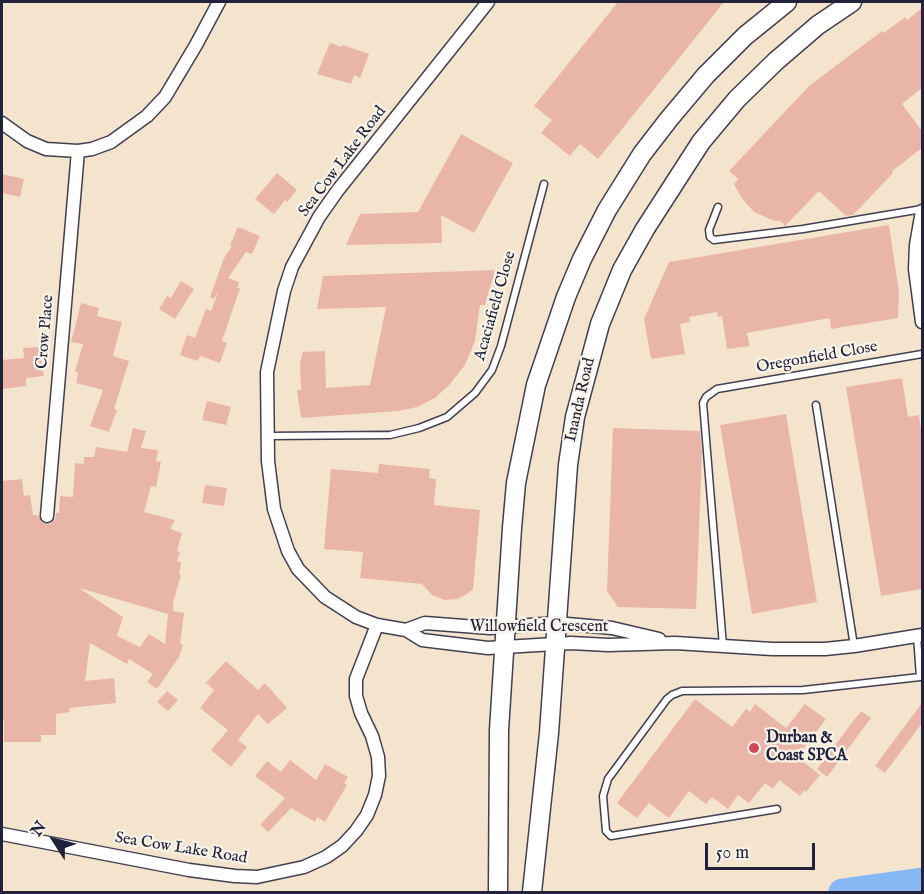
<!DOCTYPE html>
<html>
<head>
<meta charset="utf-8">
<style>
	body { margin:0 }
	#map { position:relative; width:924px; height:894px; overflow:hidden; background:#f4e4cd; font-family:"IM FELL English",serif }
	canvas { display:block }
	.frame { position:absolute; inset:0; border:3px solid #22223b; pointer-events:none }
	.north { position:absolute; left:24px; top:810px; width:60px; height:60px; -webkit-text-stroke:4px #f7f3e8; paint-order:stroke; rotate:306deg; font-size:16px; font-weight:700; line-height:24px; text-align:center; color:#22223b }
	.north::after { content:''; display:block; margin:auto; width:21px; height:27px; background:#22223b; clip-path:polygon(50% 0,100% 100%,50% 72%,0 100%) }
	.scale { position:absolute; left:705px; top:843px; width:110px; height:27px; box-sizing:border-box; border:3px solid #22223b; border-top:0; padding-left:8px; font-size:18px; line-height:21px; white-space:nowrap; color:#22223b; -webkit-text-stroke:4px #f7f3e8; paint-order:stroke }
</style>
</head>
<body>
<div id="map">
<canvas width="924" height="894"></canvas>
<div class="frame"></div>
<div class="north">N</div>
<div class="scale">50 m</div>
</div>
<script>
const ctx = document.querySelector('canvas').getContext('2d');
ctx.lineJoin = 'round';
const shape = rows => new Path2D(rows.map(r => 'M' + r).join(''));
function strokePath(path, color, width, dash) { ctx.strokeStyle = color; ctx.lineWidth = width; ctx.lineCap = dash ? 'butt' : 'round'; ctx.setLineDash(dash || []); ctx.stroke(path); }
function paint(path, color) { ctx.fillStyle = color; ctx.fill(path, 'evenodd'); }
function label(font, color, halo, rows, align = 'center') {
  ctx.font = font + ' "IM FELL English",serif'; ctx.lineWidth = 4.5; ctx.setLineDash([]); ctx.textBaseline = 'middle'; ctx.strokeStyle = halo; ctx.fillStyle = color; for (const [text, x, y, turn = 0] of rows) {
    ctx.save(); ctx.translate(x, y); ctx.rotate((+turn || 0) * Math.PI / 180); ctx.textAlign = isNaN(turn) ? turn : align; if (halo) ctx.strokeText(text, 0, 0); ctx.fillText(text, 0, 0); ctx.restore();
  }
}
strokePath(shape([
	[842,892,922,881]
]), '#86b9f4', 27);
paint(shape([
	[618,2,724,2,598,159,580,144,570,156,541,133,552,120,534,106],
	[922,8,922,88,902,104,922,131,922,148,892,171,893,173,853,215,846,216,819,191,785,226,782,222,772,220,754,212,741,197,734,184,738,179,729,171,809,86,882,31,884,33,905,17,907,20],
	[330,43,342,47,343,45,369,54,360,78,354,75,351,84,317,74],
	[461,134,513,163,474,233,441,215,442,243,346,245,360,214,418,212],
	[277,173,297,190,287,202,285,200,274,214,255,199],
	[2,174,24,179,20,197,2,193],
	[889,225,899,292,898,318,831,329,830,318,747,333,750,346,727,349,722,316,718,317,717,312,689,317,690,322,680,324,685,354,651,359,644,319,669,262],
	[238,227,260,236,252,254,246,252,228,278,239,282,237,288,240,288,222,341,227,343,220,363,200,356,198,361,180,355,187,335,195,338,206,309,211,311,218,293,213,299,210,297,224,258,232,246,230,245],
	[495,270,485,305,480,305,475,341,465,365,449,385,435,398,417,407,398,411,301,418,297,390,301,390,300,363,303,352,325,351,326,388,370,385,386,307,317,309,323,276],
	[181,281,194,289,175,319,159,309,167,296,171,298],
	[81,303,99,308,97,316,122,322,113,356,129,361,114,409,117,410,109,432,90,426,103,390,76,383,78,373,75,371,83,344,71,342],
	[39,347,44,376,26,378,26,386,2,389,2,360,24,358,23,348],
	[902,378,908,417,919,415,922,439,922,589,881,596,846,387],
	[207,401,231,407,226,425,202,420],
	[786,414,817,602,752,614,720,425],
	[133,428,146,431,141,448,158,450,156,461,161,462,156,487,151,486,144,512,175,520,170,529,182,533,177,551,180,552,177,561,181,562,179,575,181,575,173,603,173,611,184,613,180,644,183,645,179,657,157,689,147,682,153,674,129,659,127,664,90,643,85,681,114,678,116,703,69,708,70,712,56,714,56,735,41,735,41,742,4,742,4,720,2,719,2,481,22,479,24,496,30,495,33,515,39,516,43,523,50,524,56,518,56,513,59,513,60,496,73,497,75,463,84,464,84,457,94,457,96,447,127,452],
	[79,588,168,614,165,644,149,634,140,647,117,636,123,617],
	[613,428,700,431,702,451,696,609,618,607,607,591],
	[379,464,430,469,429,478,436,479,434,505,480,510,473,589,467,594,457,599,445,600,432,595,422,584,360,578,363,552,324,549,331,469,378,473],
	[205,485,227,488,224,506,202,503],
	[226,661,258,690,265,683,287,708,268,724,258,714,238,740,247,747,231,767,211,750,228,730,200,708,214,690,206,683],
	[167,691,178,700,168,711,157,702],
	[695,699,732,727,746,709,750,712,755,704,786,728,805,704,826,719,797,757,820,775,806,792,804,790,800,796,779,780,773,789,765,783,749,803,738,795,728,809,712,797,706,804,689,791,669,818,649,803,637,818,617,803],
	[922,703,922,723,885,773,875,766],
	[861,711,871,718,827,777,817,769],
	[290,760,316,780,325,764,348,777,344,783,347,785,325,822,317,817,315,822,291,808,268,832,260,825,285,798,255,776,267,761,281,772]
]), '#eab5a9');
const service = shape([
	[718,207,709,230,710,237,714,240,803,229,922,209],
	[816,405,854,646],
	[268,436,390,435,419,428,447,417,475,393,492,370,501,346,544,184],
	[723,646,703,403,706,397,717,389,922,354],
	[777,809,611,836,606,831,603,796,608,779,667,699,672,695,682,691,803,690,920,677,917,636]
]);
const minor = shape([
	[488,2,338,190,319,217,292,267,284,291,267,372,268,461,274,509,288,551,298,569,325,597,356,617,377,625,406,630,422,640,488,648,571,643,608,645,675,643,772,649,825,649,854,646,922,635],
	[2,123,27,141,46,149,78,151,92,149,111,142,147,116,165,97,196,45,219,2],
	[922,211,916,245,915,269,922,322],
	[47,516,78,151],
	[406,630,425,623,490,628,556,623,612,628,659,639],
	[2,834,189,870,235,876,257,877,304,867,326,857,342,846,356,831,367,815,375,795,379,776,378,757,372,736,361,713,356,696,356,679,377,625]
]);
const secondary = shape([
	[498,892,499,730,512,528,516,483,536,385,566,297,582,259,607,210,642,154,669,119,706,75,745,36,787,2],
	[532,892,549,733,568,465,575,417,600,324,622,270,645,229,701,142,737,99,776,61,818,25,852,2]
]);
strokePath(service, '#423f51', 9);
strokePath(minor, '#423f51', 15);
strokePath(secondary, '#423f51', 21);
strokePath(service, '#fff', 6);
strokePath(minor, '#fff', 12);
strokePath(secondary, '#fff', 18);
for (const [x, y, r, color] of [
	[754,748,6,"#d1495b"]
]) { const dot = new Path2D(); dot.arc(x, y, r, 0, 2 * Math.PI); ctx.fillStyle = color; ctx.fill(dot); strokePath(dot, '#f7f3e8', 2); }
label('16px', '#22223b', '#f7f3e8', [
	["Sea Cow Lake Road",343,162,-53],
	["Acaciafield Close",496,306,-74],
	["Crow Place",46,332,-85],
	["Oregonfield Close",817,358,-10],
	["Inanda Road",581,400,-77],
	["Willowfield Crescent",539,628],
	["Sea Cow Lake Road",181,849,9]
]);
label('bold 16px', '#22223b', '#f7f3e8', [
	["Durban &",766,739],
	["Coast SPCA",766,757]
], 'left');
</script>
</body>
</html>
